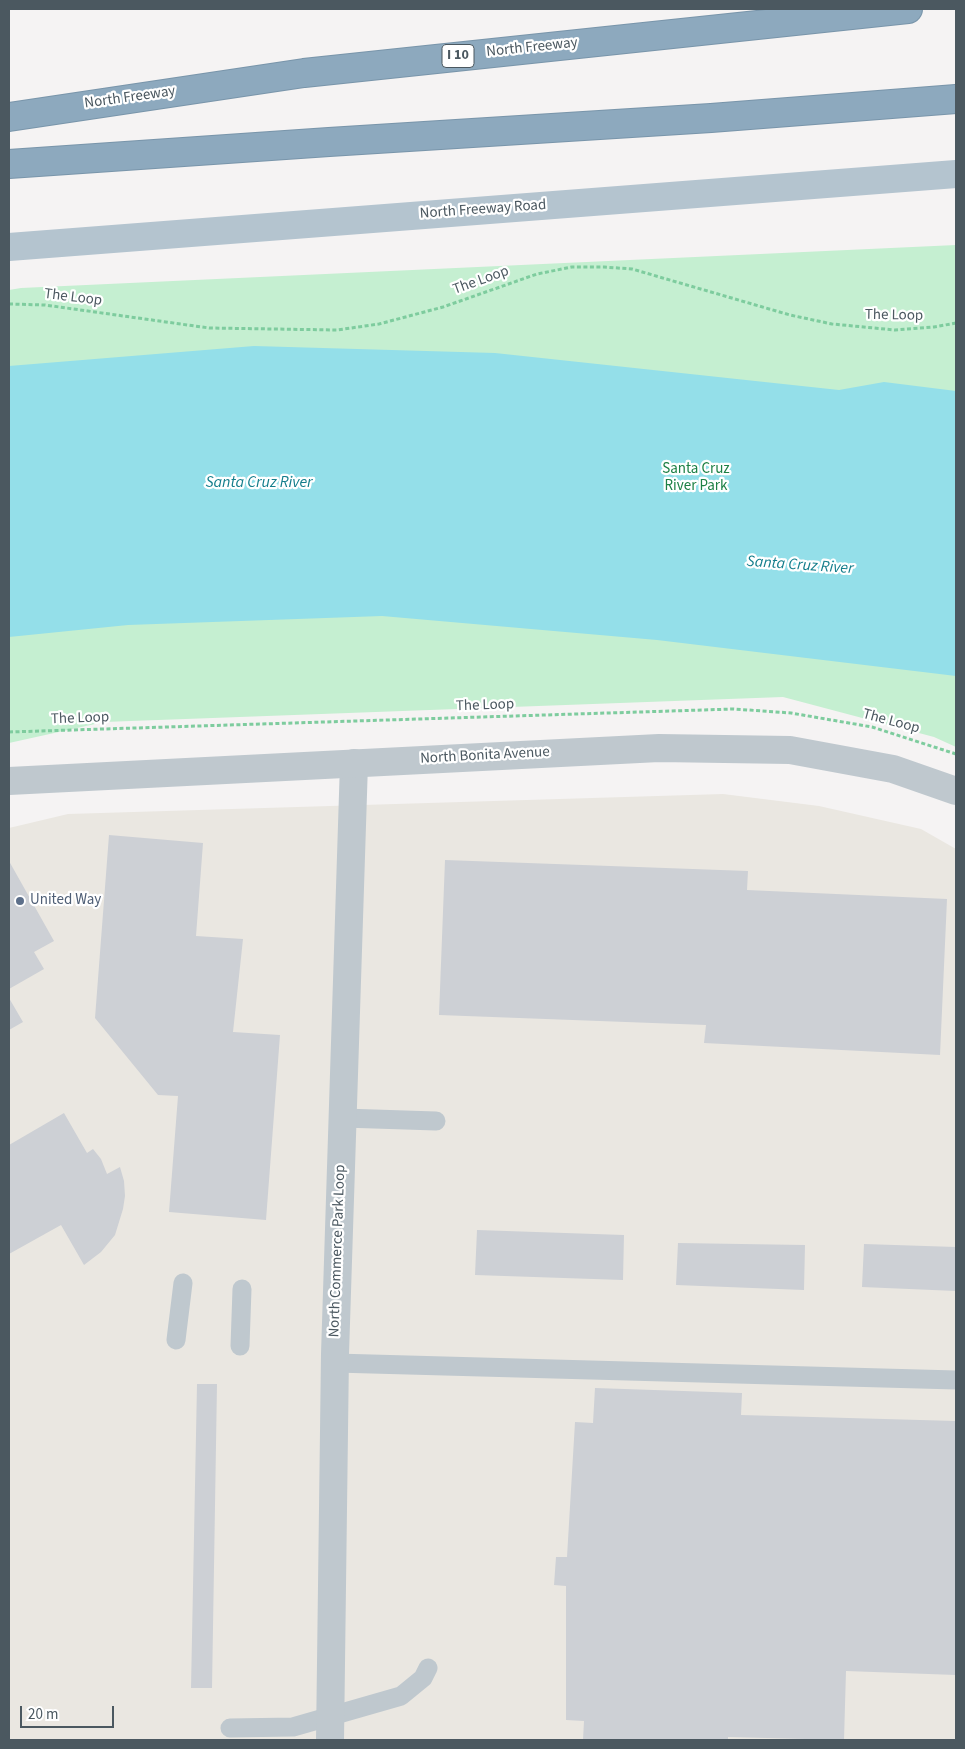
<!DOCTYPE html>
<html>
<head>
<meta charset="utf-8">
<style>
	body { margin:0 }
	#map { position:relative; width:965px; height:1749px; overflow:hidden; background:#f5f3f3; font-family:"Source Sans 3",sans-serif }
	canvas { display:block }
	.frame { position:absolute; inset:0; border:10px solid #4b5860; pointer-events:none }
	.scale { position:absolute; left:20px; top:1706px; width:94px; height:22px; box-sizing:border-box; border:2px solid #4b5860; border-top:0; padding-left:6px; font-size:15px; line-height:18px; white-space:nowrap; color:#4b5860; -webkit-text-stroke:4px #fff; paint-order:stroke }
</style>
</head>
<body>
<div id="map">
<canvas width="965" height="1749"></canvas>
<div class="frame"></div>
<div class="scale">20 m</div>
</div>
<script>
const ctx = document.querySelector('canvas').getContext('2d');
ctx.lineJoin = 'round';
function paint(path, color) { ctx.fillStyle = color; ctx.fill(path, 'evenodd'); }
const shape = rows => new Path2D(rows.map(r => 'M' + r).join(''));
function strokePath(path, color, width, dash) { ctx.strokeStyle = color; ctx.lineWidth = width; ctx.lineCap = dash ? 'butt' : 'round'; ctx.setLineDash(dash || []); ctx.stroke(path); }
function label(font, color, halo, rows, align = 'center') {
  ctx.font = font + ' "Source Sans 3",sans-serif'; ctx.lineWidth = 4.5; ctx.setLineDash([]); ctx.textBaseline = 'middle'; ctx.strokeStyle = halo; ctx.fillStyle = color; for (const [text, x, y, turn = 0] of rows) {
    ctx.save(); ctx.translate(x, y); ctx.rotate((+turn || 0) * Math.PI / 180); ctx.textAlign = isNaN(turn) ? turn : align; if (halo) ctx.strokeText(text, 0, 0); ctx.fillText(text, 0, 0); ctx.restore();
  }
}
paint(shape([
	[723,794,819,806,921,829,956,849,956,1740,9,1740,9,828,68,814]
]), '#eae7e1');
paint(shape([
	[956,245,956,747,934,737,783,697,104,722,9,743,9,290,21,288]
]), '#c5efd1');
paint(shape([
	[254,346,495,353,839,390,884,382,956,391,956,676,657,640,382,616,128,625,9,637,9,366]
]), '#94dfe9');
paint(shape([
	[109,835,203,843,196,936,243,939,233,1032,280,1035,266,1220,169,1212,178,1096,158,1095,95,1018],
	[445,860,748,871,747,890,947,899,940,1055,704,1043,706,1025,439,1015],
	[9,861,54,941,34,952,44,969,9,989],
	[9,998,23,1022,9,1030],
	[64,1113,87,1153,93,1149,101,1159,107,1174,120,1167,124,1181,125,1196,123,1209,115,1235,101,1252,84,1265,61,1225,9,1254,9,1145],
	[477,1230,624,1235,623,1280,475,1275],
	[678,1243,805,1245,804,1290,676,1285],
	[864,1244,956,1247,956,1291,862,1287],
	[197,1384,217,1384,212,1688,191,1688],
	[595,1388,742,1393,741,1415,956,1421,956,1675,846,1671,844,1740,728,1737,728,1740,583,1740,584,1721,566,1720,566,1586,554,1585,556,1557,567,1557,575,1422,593,1423]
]), '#cdd0d5');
const motorway = shape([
	[9,117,304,73,908,9],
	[9,164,329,142,711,118,956,99]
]);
strokePath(motorway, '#7995aa', 30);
strokePath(shape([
	[9,304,45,305,209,328,337,330,379,324,443,307,537,274,572,267,604,267,632,269,790,315,832,324,895,330,934,327,956,323],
	[9,732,734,709,791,713,872,727,956,754]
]), '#7ecc9e', 3, [4, 2.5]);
strokePath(shape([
	[343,1118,436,1121],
	[176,1340,183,1283],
	[240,1346,242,1289],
	[335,1363,956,1380],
	[230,1728,293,1727,401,1696,423,1678,428,1668]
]), '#bfc8ce', 19);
strokePath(shape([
	[330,1740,335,1354,354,763]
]), '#bfc8ce', 28);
strokePath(shape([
	[9,781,659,748,790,750,893,769,956,791]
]), '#bfc8ce', 28);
strokePath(shape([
	[9,247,956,174]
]), '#b4c4cf', 28);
strokePath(motorway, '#8da9be', 28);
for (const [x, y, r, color] of [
	[20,901,5,"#5c6f8a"]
]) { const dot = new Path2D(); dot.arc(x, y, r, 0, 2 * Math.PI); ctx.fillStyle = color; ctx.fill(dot); strokePath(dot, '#fff', 2); }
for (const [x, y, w] of [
	[458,56,32]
]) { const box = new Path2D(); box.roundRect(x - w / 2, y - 11.5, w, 23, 4); ctx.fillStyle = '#fff'; ctx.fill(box); strokePath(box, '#4b5860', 1); }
label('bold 14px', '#4b5860', null, [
	["I 10",458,56]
]);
label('15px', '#4b5860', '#fff', [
	["North Freeway",532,48,-6],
	["North Freeway",130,98,-8],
	["North Freeway Road",483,210,-4],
	["The Loop",481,281,-20],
	["The Loop",73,298,7],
	["The Loop",894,316,1],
	["The Loop",485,706,-2],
	["The Loop",80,719,-2],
	["The Loop",891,722,15],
	["North Bonita Avenue",485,756,-3],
	["North Commerce Park Loop",338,1251,-88]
]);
label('15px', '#1d8045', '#fff', [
	["Santa Cruz",696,470],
	["River Park",696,487]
]);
label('15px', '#4e5e75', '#fff', [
	["United Way",30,901]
], 'left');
label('italic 16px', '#137d8b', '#fff', [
	["Santa Cruz River",259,483],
	["Santa Cruz River",800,566,4]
]);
</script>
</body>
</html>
